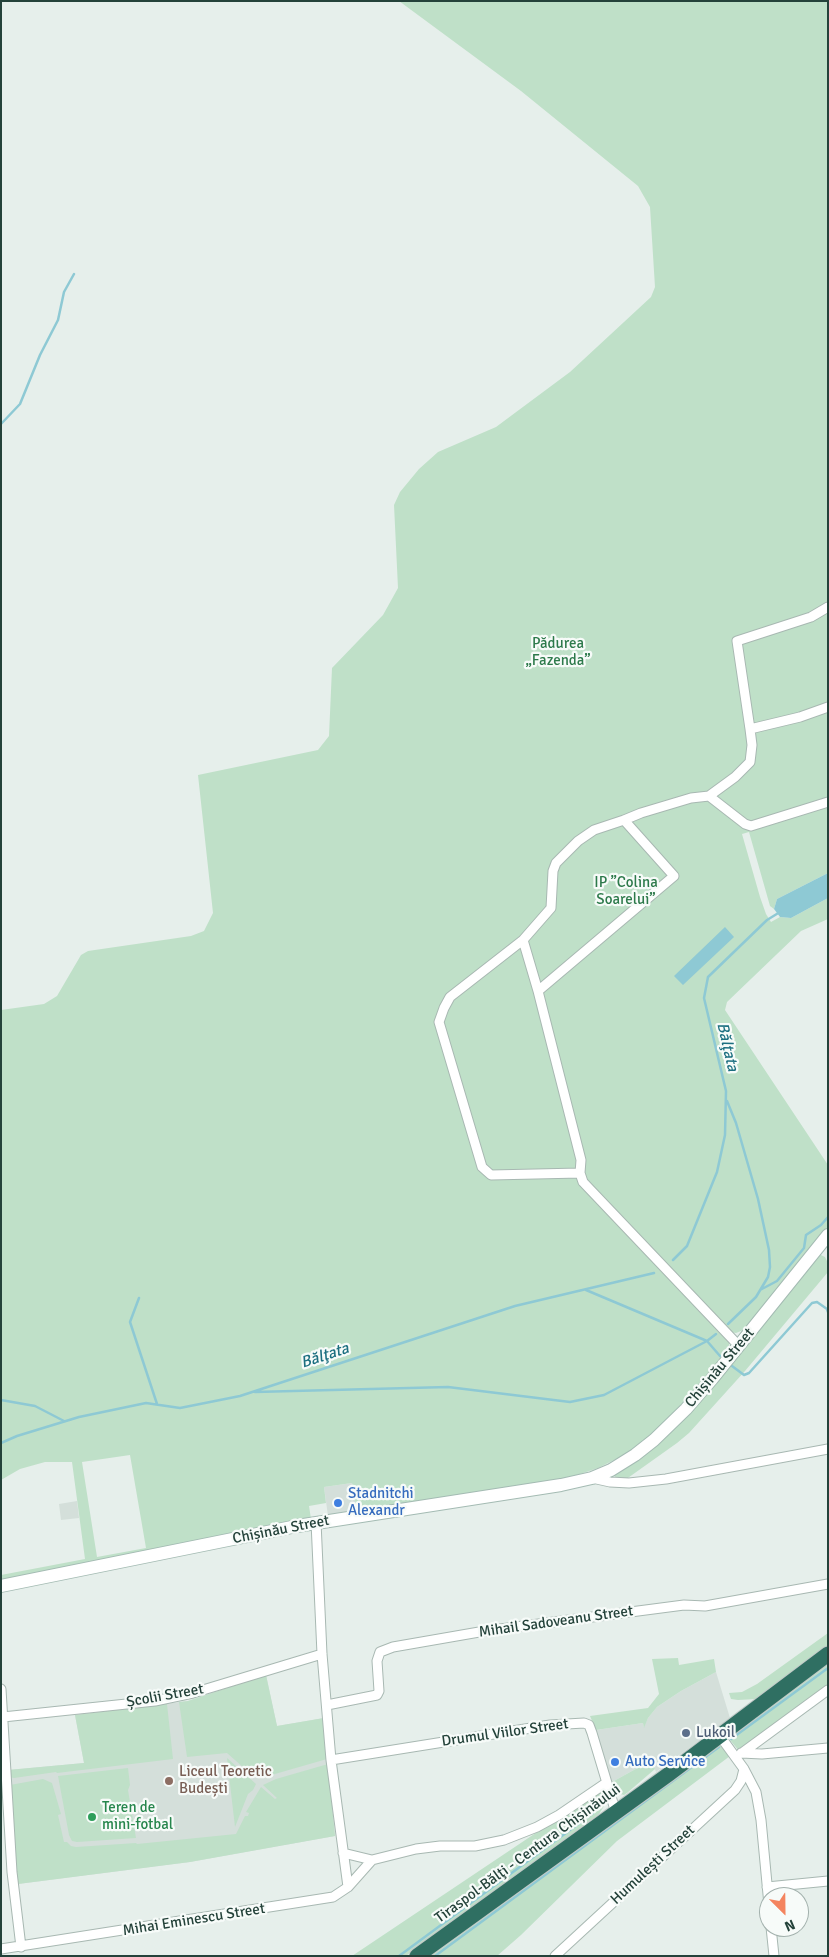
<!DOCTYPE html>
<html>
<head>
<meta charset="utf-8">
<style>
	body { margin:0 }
	#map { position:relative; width:829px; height:1957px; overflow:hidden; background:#e6efeb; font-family:Signika,sans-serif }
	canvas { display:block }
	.frame { position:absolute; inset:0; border:2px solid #24423a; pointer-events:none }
	.north { position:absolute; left:759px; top:1887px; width:50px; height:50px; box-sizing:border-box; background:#f7fbf9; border:1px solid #a3b1ad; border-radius:50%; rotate:157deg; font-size:14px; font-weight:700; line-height:20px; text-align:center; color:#24423a }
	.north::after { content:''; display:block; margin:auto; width:18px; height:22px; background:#f4845f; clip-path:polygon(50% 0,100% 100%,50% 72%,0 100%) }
</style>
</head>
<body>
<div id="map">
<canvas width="829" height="1957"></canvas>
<div class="frame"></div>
<div class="north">N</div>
</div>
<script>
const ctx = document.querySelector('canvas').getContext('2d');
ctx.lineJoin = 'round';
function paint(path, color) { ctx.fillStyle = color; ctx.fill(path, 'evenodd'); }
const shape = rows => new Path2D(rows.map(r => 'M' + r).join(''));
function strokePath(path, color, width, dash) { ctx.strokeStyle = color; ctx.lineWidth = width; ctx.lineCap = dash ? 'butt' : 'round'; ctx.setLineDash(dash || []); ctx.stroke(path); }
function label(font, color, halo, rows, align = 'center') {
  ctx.font = font + ' Signika,sans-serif'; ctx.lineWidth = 4.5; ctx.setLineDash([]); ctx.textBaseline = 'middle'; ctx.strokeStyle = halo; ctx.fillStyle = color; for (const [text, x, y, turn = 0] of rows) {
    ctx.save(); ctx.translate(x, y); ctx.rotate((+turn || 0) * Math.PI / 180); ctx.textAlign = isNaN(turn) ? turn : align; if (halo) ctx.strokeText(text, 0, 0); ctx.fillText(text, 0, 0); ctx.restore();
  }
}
paint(shape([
	[352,1483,357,1511,328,1516,324,1487],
	[77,1501,79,1518,61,1520,59,1504],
	[716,1672,730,1718,656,1772,652,1760,612,1782,596,1730,643,1723,644,1727,648,1718,657,1707,681,1691],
	[266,1675,277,1726,324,1718,335,1836,190,1862,18,1884,8,1770,84,1763,75,1715,188,1701]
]), '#d4dfda');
paint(shape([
	[399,1,828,1,828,873,777,899,774,909,770,906,749,832,742,834,760,897,766,914,771,922,780,917,791,918,828,898,828,919,801,931,727,1002,725,1010,828,1165,828,1229,746,1329,736,1333,730,1332,630,1224,624,1230,725,1337,729,1343,729,1350,685,1401,652,1434,624,1455,598,1468,568,1478,357,1511,352,1483,324,1487,326,1503,309,1506,311,1519,1,1580,1,1575,85,1559,72,1462,45,1462,20,1469,1,1480,1,1010,44,1004,57,996,81,955,88,951,191,936,204,931,213,913,198,775,318,750,329,736,332,668,383,615,398,588,394,505,400,492,419,469,438,452,496,427,570,372,651,297,655,287,650,207,638,186,521,91],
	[130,1455,146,1548,97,1557,82,1462],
	[821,1255,825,1257,828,1263,828,1272,745,1371,689,1433,677,1443,625,1480,616,1478,613,1474,635,1460,818,1256],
	[828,1633,828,1646,757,1699,738,1700,731,1699,729,1693,742,1692,757,1684],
	[678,1658,679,1665,714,1659,716,1672,681,1691,657,1707,648,1718,644,1728,643,1723,596,1730,590,1716,648,1708,659,1694,652,1659],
	[828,1659,828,1686,739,1751,726,1735],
	[266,1675,277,1726,324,1718,327,1759,261,1778,252,1775,227,1753,187,1757,179,1702,188,1701],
	[167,1704,173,1759,57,1773,56,1772,14,1778,9,1777,8,1770,84,1763,75,1715],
	[719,1742,730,1756,617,1841,521,1935,497,1956,425,1956],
	[227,1758,256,1784,253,1790,248,1794,235,1827],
	[652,1760,655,1769,627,1793,624,1795,614,1792,612,1782],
	[328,1764,335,1836,190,1862,18,1884,10,1785,43,1779,52,1783,61,1814,58,1815,64,1842,67,1842,71,1846,76,1847,136,1843,137,1844,236,1834,245,1816,248,1816,249,1813,246,1812,261,1787,275,1799,277,1798,263,1785,276,1779],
	[128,1768,130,1785,128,1790,136,1838,77,1842,72,1841,69,1835,58,1776],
	[600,1790,605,1791,606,1795,606,1803,599,1814,406,1956,352,1956]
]), '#bfe0c8');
paint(shape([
	[828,873,828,898,791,918,780,917,774,909,777,899],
	[725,927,734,937,683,985,674,976]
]), '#8ec9d4');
strokePath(shape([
	[1,424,20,404,40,355,58,320,64,292,74,274],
	[727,1101,736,1123,758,1199,769,1250,770,1267,768,1277,756,1297,728,1324],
	[673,1260,687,1246,717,1172,725,1135,726,1091,704,998,708,977,767,920,780,912],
	[586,1290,707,1341,720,1356],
	[760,1290,777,1281,804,1248,806,1235,821,1225,828,1217],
	[139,1298,130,1322,157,1404],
	[732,1366,744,1375,749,1373,812,1303,817,1302,827,1309,828,1312],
	[255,1392,448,1387,570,1402,604,1395,707,1341,716,1334],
	[1,1400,35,1406,64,1421],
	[1,1443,17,1436,79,1417,146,1403,180,1408,240,1396,515,1306,654,1273],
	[731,1739,828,1668],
	[399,1956,593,1813,600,1803,602,1797],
	[435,1956,719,1747]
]), '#8ec9d4', 2.5);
const street = shape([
	[750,729,737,641,811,617,828,607],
	[709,796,745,824,751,826,828,802],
	[624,820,594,830,578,841,556,863,553,871,551,908,523,940,538,991,581,1160,580,1173,583,1182,739,1346],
	[523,940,450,997,444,1008,439,1022,482,1167,491,1175,580,1173],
	[538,991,674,876,624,820,641,813,691,798,709,796,735,777,750,762,752,745,750,729,800,717,828,707],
	[592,1478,610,1482,629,1483,666,1479,828,1449],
	[316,1522,322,1654,331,1760,348,1887],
	[1,1689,12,1872,21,1947],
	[327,1705,377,1695,379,1691,377,1661,380,1652,393,1647,485,1631,684,1605,705,1606,828,1584],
	[3,1717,155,1701,193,1693,322,1654],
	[720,1736,744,1769,756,1792,761,1820,769,1905],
	[741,1753,762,1754,828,1748],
	[742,1753,828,1690],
	[331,1760,550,1725,584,1723,589,1725,592,1733,616,1813],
	[343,1853,372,1860],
	[767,1887,828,1881],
	[771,1927,774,1956],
	[1,1949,333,1897,348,1887,372,1860,416,1849,440,1846,475,1846,504,1840,537,1827,559,1815,606,1783],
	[555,1956,735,1790,741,1781,744,1769]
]);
const secondary = shape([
	[1,1586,297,1526,561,1485,592,1478,611,1470,635,1455,654,1440,686,1409,712,1379,828,1235]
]);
const highway = shape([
	[417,1956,669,1774,828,1654]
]);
strokePath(street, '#a8b8b2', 11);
strokePath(secondary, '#a4bbb3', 14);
strokePath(highway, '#c2cac8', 17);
strokePath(street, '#fff', 9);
strokePath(secondary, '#fff', 12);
strokePath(highway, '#2f6f62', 15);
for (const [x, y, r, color] of [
	[338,1503,5,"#3f7fe0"],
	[686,1733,5,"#5c6f8a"],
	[615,1762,5,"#3f7fe0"],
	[169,1781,5,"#8d6e63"],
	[92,1817,5,"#2e9e5b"]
]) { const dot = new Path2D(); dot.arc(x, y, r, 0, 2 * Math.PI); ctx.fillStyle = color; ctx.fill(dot); strokePath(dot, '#f7fbf9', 2); }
label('15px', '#2d7a4b', '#f7fbf9', [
	["Pădurea",558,644],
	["„Fazenda”",558,661],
	["IP ”Colina",626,883],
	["Soarelui”",626,900]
]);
label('15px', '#24423a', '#f7fbf9', [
	["Chișinău Street",720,1368,-50],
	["Chișinău Street",281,1530,-11],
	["Mihail Sadoveanu Street",556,1622,-8],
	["Școlii Street",165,1696,-10],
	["Drumul Viilor Street",505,1733,-8],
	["Tiraspol-Bălţi - Centura Chișinăului",528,1854,-36],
	["Humulești Street",653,1865,-43],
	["Mihai Eminescu Street",194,1920,-9]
]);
label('15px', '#366cbe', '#f7fbf9', [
	["Stadnitchi",348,1494],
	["Alexandr",348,1511],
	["Auto Service",625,1762]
], 'left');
label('15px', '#4e5e75', '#f7fbf9', [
	["Lukoil",696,1733]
], 'left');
label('15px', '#785e54', '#f7fbf9', [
	["Liceul Teoretic",179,1772],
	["Budești",179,1789]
], 'left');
label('15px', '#27864d', '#f7fbf9', [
	["Teren de",102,1808],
	["mini-fotbal",102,1825]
], 'left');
label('italic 16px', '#1c6f80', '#f7fbf9', [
	["Bălţata",727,1047,77],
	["Bălţata",325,1356,-18]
]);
</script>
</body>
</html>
